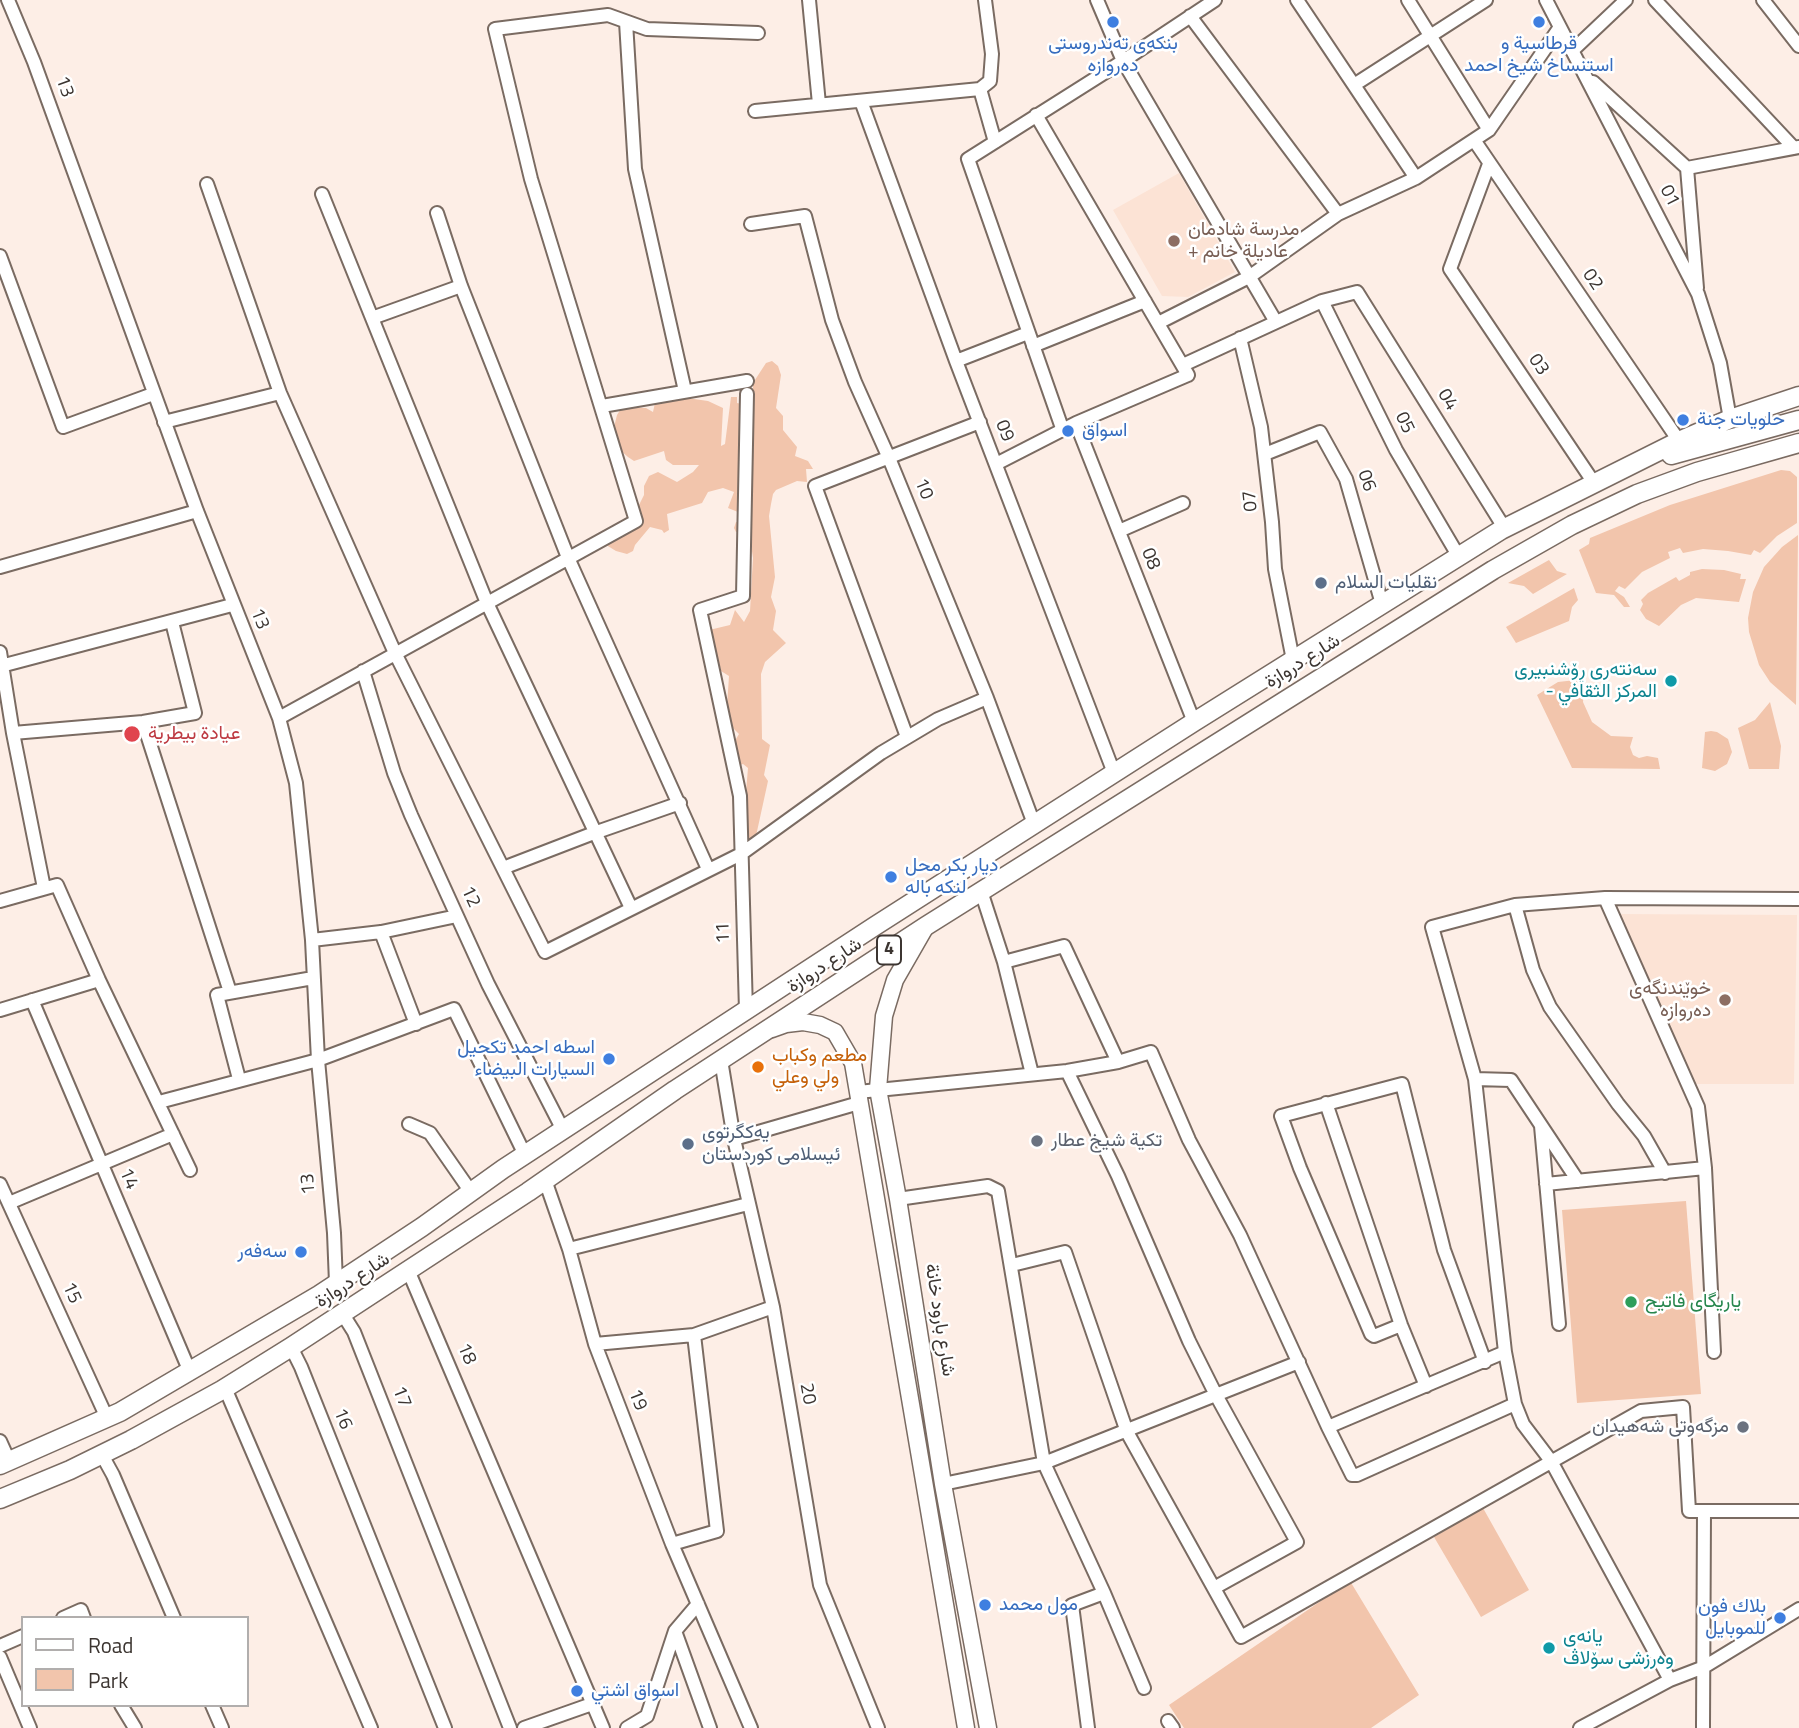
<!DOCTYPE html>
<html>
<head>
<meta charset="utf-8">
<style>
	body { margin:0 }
	#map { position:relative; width:1799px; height:1728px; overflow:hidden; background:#fdeee6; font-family:"Titillium Web",sans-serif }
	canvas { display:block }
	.legend { position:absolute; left:21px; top:1616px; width:228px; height:91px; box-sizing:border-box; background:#fff; border:2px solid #b1aead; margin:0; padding:9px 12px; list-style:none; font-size:21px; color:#3c3531 }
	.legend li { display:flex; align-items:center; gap:14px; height:35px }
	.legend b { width:35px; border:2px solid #b1aead }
</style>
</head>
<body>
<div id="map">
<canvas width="1799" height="1728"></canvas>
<ul class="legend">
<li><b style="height:9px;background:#fff"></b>Road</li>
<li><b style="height:19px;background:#f2c5ac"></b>Park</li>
</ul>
</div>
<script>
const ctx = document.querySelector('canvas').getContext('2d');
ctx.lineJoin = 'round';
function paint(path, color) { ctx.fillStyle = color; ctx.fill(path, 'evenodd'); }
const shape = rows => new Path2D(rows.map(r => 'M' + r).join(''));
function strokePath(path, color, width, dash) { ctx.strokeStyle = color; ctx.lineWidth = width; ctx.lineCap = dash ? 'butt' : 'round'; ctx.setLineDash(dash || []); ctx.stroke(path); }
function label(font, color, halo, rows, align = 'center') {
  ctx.font = font + ' "Titillium Web",Vazirmatn,sans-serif'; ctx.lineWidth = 5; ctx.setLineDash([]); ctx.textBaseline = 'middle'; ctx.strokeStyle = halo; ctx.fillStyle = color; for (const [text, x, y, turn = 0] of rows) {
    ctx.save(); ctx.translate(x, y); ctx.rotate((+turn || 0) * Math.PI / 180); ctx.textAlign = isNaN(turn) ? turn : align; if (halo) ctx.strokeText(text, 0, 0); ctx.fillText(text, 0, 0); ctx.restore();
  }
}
paint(shape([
	[1179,173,1235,272,1188,297,1162,296,1113,210],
	[1617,914,1797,915,1794,1084,1691,1084]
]), '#fce3d5');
paint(shape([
	[772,361,778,366,781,375,776,408,783,416,783,430,797,447,795,456,808,461,813,469,806,469,807,482,797,481,776,490,773,494,771,504,769,516,775,577,771,597,776,611,773,630,786,643,765,662,761,674,762,739,770,745,764,775,768,781,756,836,750,839,746,837,744,816,748,768,743,764,734,767,722,752,730,749,739,734,726,721,729,676,721,671,716,651,705,631,730,625,735,610,744,622,750,611,753,558,749,531,736,532,734,528,736,522,746,521,751,516,747,507,738,512,728,508,734,492,723,488,708,492,702,503,667,514,669,530,664,533,662,530,650,527,635,545,633,551,627,554,616,551,598,540,631,521,644,495,644,486,649,476,658,472,677,482,693,472,699,465,673,465,666,460,664,451,634,461,628,457,620,450,614,427,617,415,622,407,646,408,653,412,655,403,668,400,687,398,708,401,723,408,721,446,725,444,731,397,737,397,737,403,742,404,753,395,753,383,766,363],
	[1781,470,1790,471,1797,477,1797,523,1777,536,1760,553,1754,550,1751,555,1728,551,1703,549,1683,553,1680,548,1668,552,1670,558,1642,572,1625,589,1619,586,1615,591,1624,597,1630,607,1624,607,1614,595,1596,593,1579,550,1589,544,1590,538,1670,505],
	[1798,535,1796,705,1770,682,1759,665,1749,632,1748,618,1753,592,1764,567,1782,547],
	[1549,560,1557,571,1567,574,1533,594,1524,586,1508,583],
	[1702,569,1724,570,1741,574,1740,579,1746,579,1739,602,1696,598,1681,605,1659,626,1646,619,1640,610,1643,604,1641,600,1648,593,1676,577,1679,581,1690,575,1690,572],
	[1574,588,1578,600,1572,607,1569,621,1516,643,1506,627],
	[1585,679,1583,702,1592,722,1611,736,1633,737,1630,747,1633,755,1639,758,1647,756,1658,758,1660,769,1572,768,1537,695,1558,682],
	[1770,702,1781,746,1779,769,1749,769,1738,728,1755,720],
	[1711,731,1717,732,1728,739,1732,752,1727,764,1715,771,1702,768,1705,732],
	[1686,1201,1701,1394,1577,1403,1562,1210],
	[1483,1508,1529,1590,1481,1617,1434,1537],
	[1350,1581,1419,1695,1371,1728,1184,1728,1169,1705]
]), '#f2c5ac');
const street = shape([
	[8,0,34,62,197,511,279,718,296,783,312,940,318,1060,334,1233,336,1283],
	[809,0,819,104],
	[1097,0,1123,61,1276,322],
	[1297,0,1416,178],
	[1408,0,1489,130],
	[1546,0,1698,294,1720,363,1730,419],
	[1655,0,1794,148],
	[1763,0,1799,46],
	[1190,16,1338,214],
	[626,22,635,169,685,391],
	[1572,51,1626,0],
	[1593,82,1687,168,1697,288],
	[1354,85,1486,0],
	[980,89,995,142],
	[861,101,956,361,1114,773],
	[755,111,980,89,990,81,992,54,985,0],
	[1036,115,1188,375,1076,423],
	[1474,140,1679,441],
	[1489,164,1450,269,1594,483],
	[1687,168,1799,147],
	[207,184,280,393,395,653,545,952,741,854,881,753,938,719,987,698],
	[322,194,487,603,631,908],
	[437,213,461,286,569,560,708,869],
	[751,224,805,216,832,320,855,382,889,458,987,698,1034,824],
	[0,256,63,427,153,394],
	[1322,301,1396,450,1459,557],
	[372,318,461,286],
	[1158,323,1249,277,1338,214,1416,178,1489,130,1560,27],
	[1240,338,1261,427,1272,522,1275,569,1293,660],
	[1033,346,1145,301],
	[956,361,1028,333],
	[1183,365,1322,301,1357,292,1505,529],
	[602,406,747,381],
	[164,422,280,393],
	[1062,428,968,159,1123,61,1215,0],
	[1265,454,1320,432,1346,479,1382,604],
	[996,464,1076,423,1194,722],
	[1119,531,1183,503],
	[0,567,197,511],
	[0,652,13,733,44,888],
	[1,666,232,605],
	[363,671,394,773,411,815,488,984,563,1130],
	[279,718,636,521,531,179,495,29,608,15,647,29,758,33],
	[143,722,230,992],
	[13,733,143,722,195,713,172,622],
	[907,737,815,486,980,422],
	[503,868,594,833,680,803],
	[981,891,1004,962],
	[1605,898,1698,1107,1705,1168,1714,1352],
	[0,901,57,885,99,980,190,1170],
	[1515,905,1533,970,1550,1007,1618,1104,1644,1136,1665,1173],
	[381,932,416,1024],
	[312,940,381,932,457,916],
	[32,1000,190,1372],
	[0,1010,99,980],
	[746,1011,740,796,700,610,743,596,747,394],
	[721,1060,734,1139,773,1307,820,1585,878,1728],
	[1067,1071,1118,1176,1189,1341,1216,1395,1297,1542,1214,1588],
	[1032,1074,1004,962,1064,946,1118,1062],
	[239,1079,217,995,313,978],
	[1475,1079,1511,1080,1578,1181],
	[858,1092,1067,1071,1118,1062,1151,1052,1189,1140,1240,1235,1328,1427,1352,1475,1357,1475,1515,1404],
	[159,1102,318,1060,454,1009,525,1155],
	[1326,1103,1401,1325,1426,1386],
	[409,1124,430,1133,471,1192],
	[1541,1126,1559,1324],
	[734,1139,859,1103],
	[545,1180,569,1249,595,1344,672,1544,751,1728],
	[0,1184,107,1418],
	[1546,1184,1705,1168],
	[898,1199,988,1186,998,1191,1044,1463,1104,1593,1144,1688],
	[9,1203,173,1134],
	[569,1249,748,1204],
	[1012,1265,1065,1252,1127,1432,1241,1637,1641,1411,1683,1407,1689,1511,1799,1511],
	[408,1270,603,1728],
	[342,1313,354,1332,510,1728],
	[1401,1325,1374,1336,1371,1334,1300,1168,1281,1116,1402,1084,1444,1250,1485,1362],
	[595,1344,694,1335,773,1307],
	[291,1347,301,1367,445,1728],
	[225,1388,371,1728],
	[1328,1427,1505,1352],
	[0,1441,9,1461],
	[102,1455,113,1475,174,1618],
	[943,1484,1044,1463,1299,1362],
	[672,1544,717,1531,694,1335],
	[63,1618,81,1610,84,1618],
	[675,1631,710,1728],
	[0,1646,23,1636],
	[0,1657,30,1728],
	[1670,1680,1551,1461,1523,1424,1515,1404,1505,1352,1475,1079,1432,927,1515,905,1605,898,1799,899],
	[121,1705,135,1728],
	[212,1705,222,1728],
	[1168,1721,1173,1728],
	[524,1728,592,1704],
	[627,1728,647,1716,675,1631,698,1604],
	[1088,1728,1072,1605,1104,1593],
	[1580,1728,1670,1680,1704,1667,1799,1609],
	[1703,1728,1704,1511]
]);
const secondary = shape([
	[926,926,895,980,884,1016,878,1089,898,1199,943,1484,988,1728],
	[772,1029,786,1024,803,1022,820,1025,835,1032,853,1063,966,1728]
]);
const primary = shape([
	[1671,455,1799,420],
	[0,1465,120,1412,319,1295,422,1227,503,1169,875,926,1194,722,1501,530,1679,441,1730,419,1799,396],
	[0,1499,70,1470,131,1440,222,1390,291,1347,528,1192,675,1090,926,926,1493,570,1572,525,1637,494,1697,472,1799,443]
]);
strokePath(street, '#7a6b62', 16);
strokePath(secondary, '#7a6b62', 19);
strokePath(primary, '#7a6b62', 21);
strokePath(street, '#fff', 12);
strokePath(secondary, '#fff', 16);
strokePath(primary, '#fff', 18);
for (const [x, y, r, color] of [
	[1113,22,7,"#3f7fe0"],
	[1539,22,7,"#3f7fe0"],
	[1174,241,7,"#8d6e63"],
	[1683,420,7,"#3f7fe0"],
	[1068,431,7,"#3f7fe0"],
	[1321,583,7,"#5c6f8a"],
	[1671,681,7,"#0f9aa8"],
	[132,734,9,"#e0444e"],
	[891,877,7,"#3f7fe0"],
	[1725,1000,7,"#8d6e63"],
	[609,1059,7,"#3f7fe0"],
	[758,1067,7,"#e8710a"],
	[1037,1141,7,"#6b7280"],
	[688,1144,7,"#5c6f8a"],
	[301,1252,7,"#3f7fe0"],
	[1631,1302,7,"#2e9e5b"],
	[1743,1427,7,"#6b7280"],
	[985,1605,7,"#3f7fe0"],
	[1780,1618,7,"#3f7fe0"],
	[1549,1648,7,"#0f9aa8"],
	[577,1691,7,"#3f7fe0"]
]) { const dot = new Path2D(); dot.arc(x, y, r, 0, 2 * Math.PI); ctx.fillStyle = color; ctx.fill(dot); strokePath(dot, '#fff', 2.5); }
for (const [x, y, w] of [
	[889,950,24]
]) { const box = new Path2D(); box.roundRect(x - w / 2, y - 14.5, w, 29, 5); ctx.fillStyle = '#fff'; ctx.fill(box); strokePath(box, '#3c3531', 2); }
label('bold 18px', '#3c3531', null, [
	["4",889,950]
]);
label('19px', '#366cbe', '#fff', [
	["بنکەی تەندروستی",1113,44,"center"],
	["دەروازە",1113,66,"center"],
	["قرطاسية و",1539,44,"center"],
	["استنساخ شيخ احمد",1539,66,"center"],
	["حلویات جنة",1697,420],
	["اسواق",1082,431],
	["ديار بكر محل",905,866],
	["لنكه باله",905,888],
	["اسطه احمد تكحيل",595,1048,"right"],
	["السيارات البيضاء",595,1070,"right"],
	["سەفەر",287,1252,"right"],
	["مول محمد",999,1605],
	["بلاك فون",1766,1607,"right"],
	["للموبايل",1766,1629,"right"],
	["اسواق اشتي",591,1691]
], 'left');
label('19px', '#3c3531', '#fff', [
	["13",64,87,70],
	["01",1669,196,63],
	["02",1592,280,56],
	["03",1538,365,56],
	["04",1447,400,58],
	["05",1404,423,64],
	["09",1004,431,69],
	["06",1366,481,70],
	["10",923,489,68],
	["07",1251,501,-96],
	["08",1150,559,69],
	["13",259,619,68],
	["شارع دروازة",1303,662,-32],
	["12",470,897,65],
	["11",724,933,-92],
	["شارع دروازة",825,966,-33],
	["14",128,1179,67],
	["13",309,1184,-95],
	["شارع دروازة",353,1281,-33],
	["15",71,1293,66],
	["شارع بارود خانة",939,1320,81],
	["18",466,1354,67],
	["20",807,1394,80],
	["17",401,1397,69],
	["19",637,1400,69],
	["16",342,1419,68]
]);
label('19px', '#785e54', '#fff', [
	["مدرسة شادمان",1188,230],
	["+ عاديلة خانم",1188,252],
	["خوێندنگەی",1711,989,"right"],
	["دەروازە",1711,1011,"right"]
], 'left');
label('19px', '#4e5e75', '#fff', [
	["نقليات السلام",1335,583],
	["یەکگرتوی",702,1133],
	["ئیسلامی کوردستان",702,1155]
], 'left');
label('19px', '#0d838f', '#fff', [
	["سەنتەری ڕۆشنبیری",1657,670],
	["- المرکز الثقافي",1657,692],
	["یانەی",1563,1637,"left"],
	["وەرزشی سۆلاڤ",1563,1659,"left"]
], 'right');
label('19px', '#be3a42', '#fff', [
	["عيادة بيطرية",148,734]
], 'left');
label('19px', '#c56008', '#fff', [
	["مطعم وكباب",772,1056],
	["ولي وعلي",772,1078]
], 'left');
label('19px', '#5b616d', '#fff', [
	["تكية شيخ عطار",1051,1141],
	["مزگەوتی شەهیدان",1729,1427,"right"]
], 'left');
label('19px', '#27864d', '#fff', [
	["یاریگای فاتیح",1645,1302]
], 'left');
</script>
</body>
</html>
